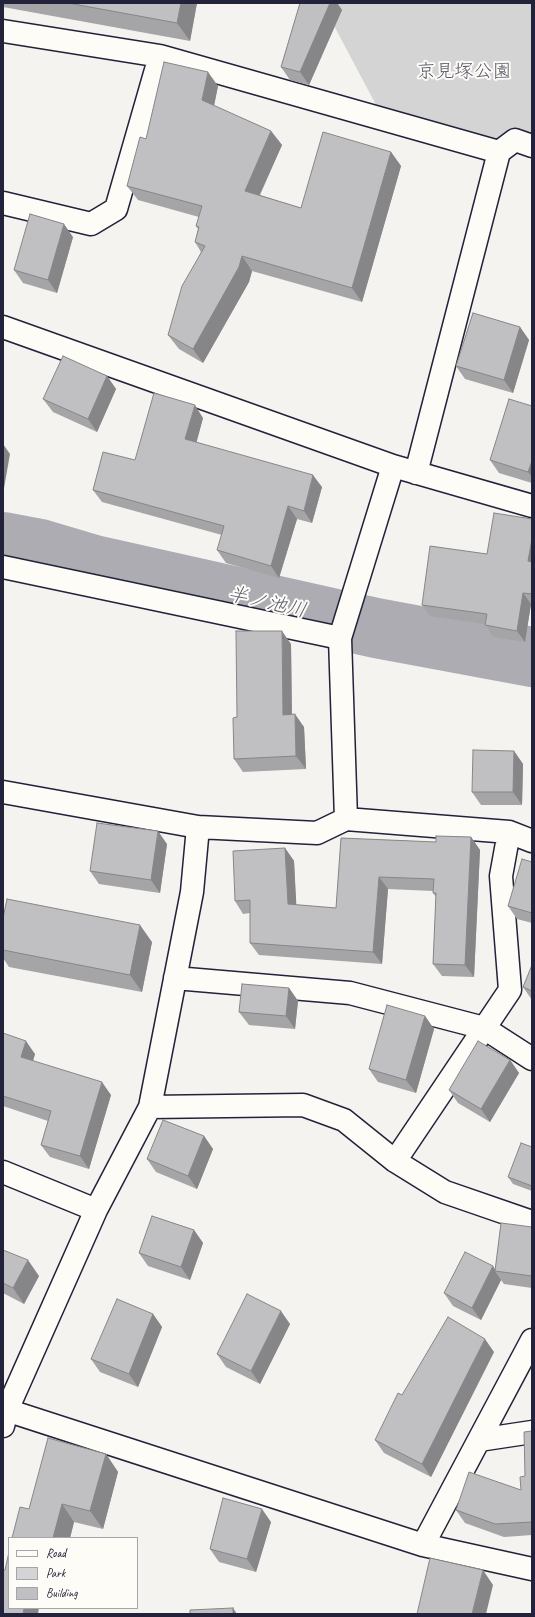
<!DOCTYPE html>
<html>
<head>
<meta charset="utf-8">
<style>
	body { margin:0 }
	#map { position:relative; width:535px; height:1617px; overflow:hidden; background:#f4f3ef; font-family:Caveat,sans-serif }
	canvas { display:block }
	.frame { position:absolute; inset:0; border:4px solid #22223b; pointer-events:none }
	.legend { position:absolute; left:8px; top:1537px; width:130px; height:72px; box-sizing:border-box; background:#fdfcf7; border:1px solid #a5a5ac; margin:0; padding:5px 7px; list-style:none; font-size:12px; color:#22223b }
	.legend li { display:flex; align-items:center; gap:8px; height:20px }
	.legend b { width:20px; border:1px solid #a5a5ac }
</style>
</head>
<body>
<div id="map">
<canvas width="535" height="1617"></canvas>
<div class="frame"></div>
<ul class="legend">
<li><b style="height:5px;background:#fdfcf7"></b>Road</li>
<li><b style="height:11px;background:#d5d4d5"></b>Park</li>
<li><b style="height:11px;background:#c0bfc2"></b>Building</li>
</ul>
</div>
<script>
const ctx = document.querySelector('canvas').getContext('2d');
ctx.lineJoin = 'round';
function paint(path, color) { ctx.fillStyle = color; ctx.fill(path, 'evenodd'); }
const shape = rows => new Path2D(rows.map(r => 'M' + r).join(''));
function strokePath(path, color, width, dash) { ctx.strokeStyle = color; ctx.lineWidth = width; ctx.lineCap = dash ? 'butt' : 'round'; ctx.setLineDash(dash || []); ctx.stroke(path); }
function label(font, color, halo, rows, align = 'center') {
  ctx.font = font + ' Caveat,"Klee One",sans-serif'; ctx.lineWidth = 4; ctx.setLineDash([]); ctx.textBaseline = 'middle'; ctx.strokeStyle = halo; ctx.fillStyle = color; for (const [text, x, y, turn = 0] of rows) {
    ctx.save(); ctx.translate(x, y); ctx.rotate((+turn || 0) * Math.PI / 180); ctx.textAlign = isNaN(turn) ? turn : align; if (halo) ctx.strokeText(text, 0, 0); ctx.fillText(text, 0, 0); ctx.restore();
  }
}
paint(shape([
	[322,3,532,3,532,146,499,152,384,120]
]), '#d5d4d5');
strokePath(shape([
	[3,542,40,549,94,565,376,628,532,657]
]), '#acacb2', 60);
const minor = shape([
	[3,31,160,56,499,152],
	[3,203,91,224,116,209,160,56],
	[3,327,393,466,532,506],
	[416,473,499,152,515,140,532,146],
	[3,567,340,638],
	[3,792,198,827,317,833,346,819,340,638,393,466],
	[346,819,509,832,532,841],
	[175,978,350,993,484,1028,532,1059],
	[150,1107,303,1105,344,1120,395,1161,445,1192,532,1222],
	[395,1161,510,990,501,876,509,832],
	[3,1172,96,1210],
	[3,1409,423,1545,532,1569],
	[3,1426,7,1410,96,1210,150,1107,192,892,198,827],
	[479,1440,532,1432],
	[423,1545,532,1340]
]);
strokePath(minor, '#22223b', 25);
strokePath(minor, '#fdfcf7', 22);
paint(shape([
	[3,3,197,3,190,41,3,7],
	[300,3,337,3,342,10,309,85,290,80,281,67],
	[218,86,214,106,271,131,282,145,260,195,301,208,391,152,401,166,362,302,252,271,249,282,203,363,179,349,168,335,201,252,195,242,198,229,196,226,199,217,138,200,127,186,146,139],
	[73,237,57,293,23,283,14,270],
	[520,327,529,340,513,393,465,379,456,366],
	[107,376,116,389,97,432,53,412,43,399],
	[532,406,532,483,499,473,490,460],
	[203,418,196,442,322,487,312,523,297,519,279,578,226,563,217,550,222,535,102,502,93,490,135,460],
	[532,519,532,604,531,604,525,642,493,637,485,624,430,616,422,605],
	[291,644,292,715,304,727,306,769,243,772,234,759,237,717],
	[514,751,523,764,522,805,481,805,472,792],
	[471,837,480,850,474,977,442,976,433,964,436,897,433,893,433,891,388,889,382,964,259,955,250,943,250,913,243,914,235,901,285,848,294,861,296,905,336,908,341,838,436,842],
	[167,844,160,893,99,884,90,871],
	[532,862,532,923,517,919,508,906],
	[3,918,152,942,142,992,9,967,3,958],
	[532,965,532,1000,523,987],
	[289,988,298,1001,295,1029,249,1025,239,1012],
	[425,1016,434,1029,416,1093,378,1082,369,1069],
	[3,1033,35,1054,33,1061,111,1095,89,1169,50,1157,41,1145,48,1121,3,1106],
	[510,1060,519,1073,490,1122,458,1103,449,1090],
	[204,1136,213,1149,197,1189,156,1172,147,1159],
	[532,1147,532,1191,513,1184,508,1177],
	[532,1227,532,1288,504,1284,501,1280,481,1320,453,1306,444,1293,493,1266,495,1270],
	[194,1230,203,1243,190,1280,148,1266,139,1253],
	[3,1250,39,1276,24,1304,3,1293],
	[153,1314,162,1327,138,1387,100,1372,91,1359],
	[290,1324,260,1384,226,1367,217,1354],
	[494,1352,431,1477,384,1453,375,1440,402,1395],
	[532,1431,532,1535,504,1537,465,1523,456,1510,521,1490,525,1476],
	[106,1454,118,1472,103,1529,74,1522,70,1538,12,1538,29,1509],
	[271,1522,256,1572,219,1562,210,1549]
]), '#a5a4a7');
paint(shape([
	[181,3,197,3,190,41,177,23],
	[330,3,337,3,342,10,309,85,300,72],
	[208,72,218,86,212,115,202,100],
	[271,131,282,145,255,205,245,191],
	[391,152,401,166,362,302,352,288],
	[64,224,73,237,57,293,48,280],
	[242,256,252,271,249,282,203,363,193,349],
	[520,327,529,340,513,393,504,380],
	[107,376,116,389,97,432,88,419],
	[195,405,203,418,194,452,185,439],
	[3,444,10,454,3,494],
	[532,461,532,477,528,472],
	[313,475,322,487,312,523,304,511],
	[288,506,297,519,279,578,271,566],
	[532,539,532,566,528,561],
	[523,593,531,604,525,642,517,631],
	[282,631,291,644,292,728,283,715],
	[295,714,304,727,306,769,296,756],
	[514,751,523,764,522,805,513,792],
	[158,831,167,844,160,893,151,880],
	[471,837,480,850,474,977,465,965],
	[285,848,294,861,297,917,288,904],
	[379,877,388,889,382,964,373,952],
	[140,925,152,942,142,992,130,975],
	[289,988,298,1001,295,1029,286,1016],
	[425,1016,434,1029,416,1093,406,1080],
	[26,1041,35,1054,30,1070,21,1057],
	[510,1060,519,1073,490,1122,481,1109],
	[102,1082,111,1095,89,1169,80,1156],
	[204,1136,213,1149,197,1189,188,1176],
	[194,1230,203,1243,190,1280,181,1267],
	[28,1260,39,1276,24,1304,13,1288],
	[493,1266,496,1271,495,1271,501,1280,481,1320,472,1308],
	[281,1311,290,1324,260,1384,251,1371],
	[153,1314,162,1327,138,1387,129,1374],
	[485,1339,494,1352,431,1477,422,1464],
	[106,1454,118,1472,103,1529,90,1511],
	[62,1504,74,1522,70,1538,53,1538],
	[262,1509,271,1522,256,1572,247,1559],
	[483,1570,493,1585,486,1614,472,1614],
	[24,1608,39,1608,38,1614,23,1614],
	[233,1608,237,1614,233,1614]
]), '#868688');
const building = shape([
	[68,3,181,3,177,23,68,3],
	[300,3,330,3,300,72,281,67,300,3],
	[164,62,208,72,202,100,271,131,245,191,301,208,323,132,391,152,352,288,242,256,239,267,193,349,168,335,182,286,205,246,195,242,199,227,196,226,202,206,127,186,140,137,146,139,164,62],
	[30,214,64,224,48,280,14,270,30,214],
	[473,313,520,327,504,380,456,366,473,313],
	[63,356,107,376,88,419,43,399,63,356],
	[154,393,195,405,185,439,313,475,304,511,288,506,271,566,217,550,224,526,93,490,103,452,135,460,154,393],
	[509,399,532,406,532,461,528,472,490,460,509,399],
	[494,513,532,519,532,539,528,561,532,562,532,594,523,593,517,631,485,625,487,614,422,605,430,546,487,554,494,513],
	[236,631,282,631,283,715,295,714,296,756,234,759,233,718,237,717,236,631],
	[473,750,514,751,513,792,472,792,473,750],
	[97,823,158,831,151,880,90,871,97,823],
	[436,836,471,837,465,965,433,964,436,893,433,893,434,879,379,877,373,952,250,943,250,900,235,901,233,851,285,848,288,904,336,908,341,838,436,842,436,836],
	[522,859,532,862,532,913,508,906,522,859],
	[7,899,140,925,130,975,3,950,3,918,7,899],
	[532,965,532,991,523,987,532,965],
	[242,984,289,988,286,1016,239,1012,242,984],
	[387,1005,425,1016,406,1080,369,1069,387,1005],
	[3,1033,26,1041,21,1057,102,1082,80,1156,41,1145,51,1111,3,1096,3,1033],
	[478,1041,510,1060,481,1109,449,1090,478,1041],
	[163,1120,204,1136,188,1176,147,1159,163,1120],
	[521,1143,532,1147,532,1186,508,1177,521,1143],
	[152,1216,194,1230,181,1267,139,1253,152,1216],
	[501,1223,532,1227,532,1276,495,1271,501,1223],
	[3,1250,28,1260,13,1288,3,1283,3,1250],
	[465,1252,493,1266,472,1308,444,1293,465,1252],
	[247,1294,281,1311,251,1371,217,1354,247,1294],
	[117,1299,153,1314,129,1374,91,1359,117,1299],
	[448,1317,485,1339,422,1464,375,1440,398,1393,402,1395,448,1317],
	[532,1431,532,1522,495,1524,456,1510,469,1472,521,1490,520,1477,525,1476,524,1432,532,1431],
	[48,1438,106,1454,90,1511,62,1504,53,1538,12,1538,20,1507,29,1509,48,1438],
	[223,1498,262,1509,247,1559,210,1549,223,1498],
	[9,1552,9,1608,24,1608,23,1614,3,1614,3,1570,5,1570,9,1552],
	[430,1558,483,1570,472,1614,417,1614,430,1558],
	[233,1608,233,1614,190,1614,190,1610,233,1608]
]);
paint(building, '#c0bfc2');
strokePath(building, '#868688', 1);
label('19px', '#585769', '#fdfcf7', [
	["京見塚公園",464,72]
]);
label('italic 20px', '#59596b', '#fdfcf7', [
	["半ノ池川",267,603,13]
]);
</script>
</body>
</html>
